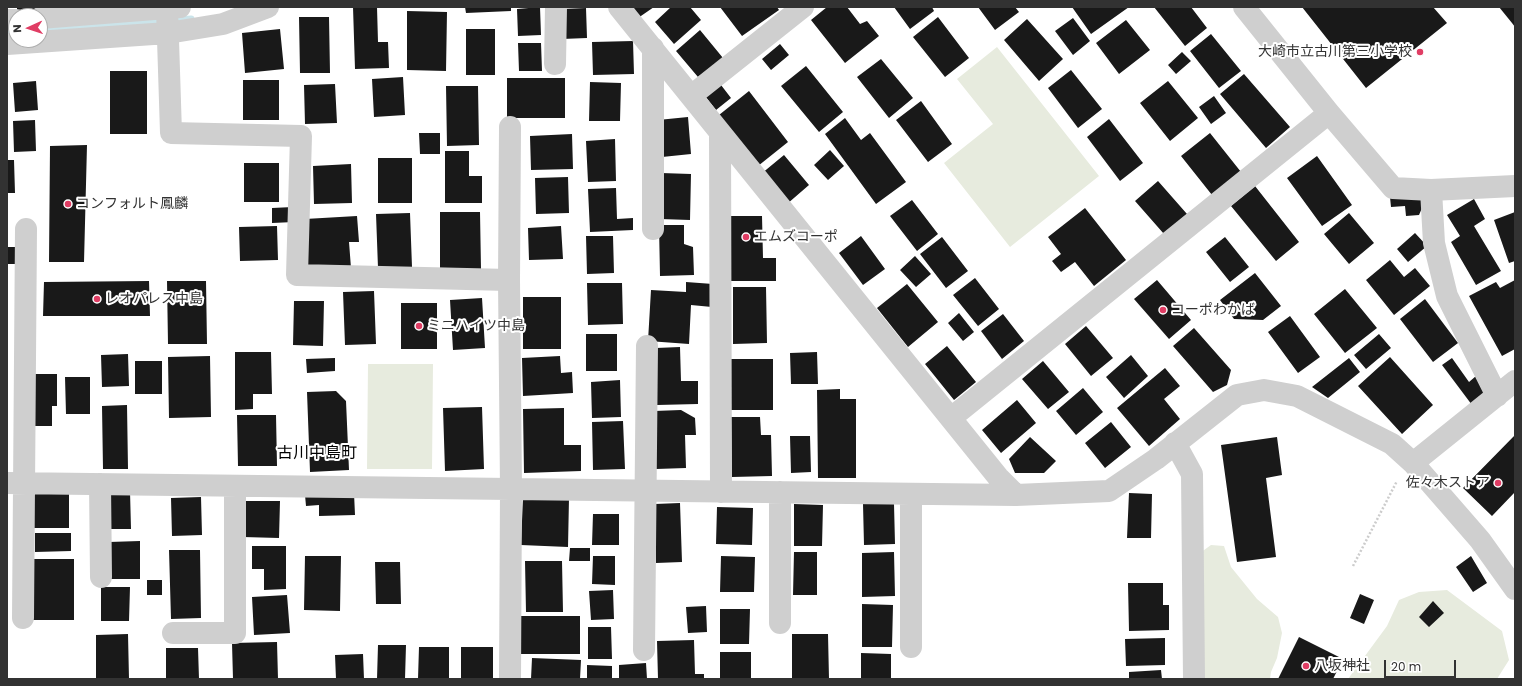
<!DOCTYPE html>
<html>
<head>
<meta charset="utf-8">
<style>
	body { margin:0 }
	#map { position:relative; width:1522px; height:686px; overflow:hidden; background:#fff; font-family:Poppins,sans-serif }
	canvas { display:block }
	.frame { position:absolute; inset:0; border:8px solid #323232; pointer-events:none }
	.north { position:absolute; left:8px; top:8px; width:40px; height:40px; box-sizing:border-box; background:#fff; border:1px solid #adadad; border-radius:50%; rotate:267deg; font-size:11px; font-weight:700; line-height:16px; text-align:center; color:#323232 }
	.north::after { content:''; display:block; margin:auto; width:14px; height:18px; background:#e03d64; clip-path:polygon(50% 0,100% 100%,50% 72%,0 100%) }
	.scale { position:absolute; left:1384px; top:660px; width:72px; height:18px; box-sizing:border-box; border:2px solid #323232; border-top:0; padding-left:5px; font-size:12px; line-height:14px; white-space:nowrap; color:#323232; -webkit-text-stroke:3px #fff; paint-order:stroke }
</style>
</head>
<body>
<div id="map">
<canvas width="1522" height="686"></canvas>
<div class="frame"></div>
<div class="north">N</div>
<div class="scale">20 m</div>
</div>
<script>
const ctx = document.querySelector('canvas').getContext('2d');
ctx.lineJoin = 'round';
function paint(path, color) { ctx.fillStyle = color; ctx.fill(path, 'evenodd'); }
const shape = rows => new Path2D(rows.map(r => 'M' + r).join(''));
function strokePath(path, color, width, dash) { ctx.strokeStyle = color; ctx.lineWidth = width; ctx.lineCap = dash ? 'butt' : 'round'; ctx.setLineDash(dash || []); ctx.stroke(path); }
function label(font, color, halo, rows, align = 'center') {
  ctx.font = font + ' Poppins,"Noto Sans JP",sans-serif'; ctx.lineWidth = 4; ctx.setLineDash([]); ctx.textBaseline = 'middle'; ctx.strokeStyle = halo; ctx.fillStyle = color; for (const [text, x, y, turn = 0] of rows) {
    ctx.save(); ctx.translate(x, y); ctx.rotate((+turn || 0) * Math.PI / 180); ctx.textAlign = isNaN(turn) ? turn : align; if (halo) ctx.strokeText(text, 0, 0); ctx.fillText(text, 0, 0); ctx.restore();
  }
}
paint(shape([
	[997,47,1099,176,1010,247,944,163,993,124,957,79],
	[368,364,433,364,432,469,367,469],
	[1211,545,1224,546,1231,567,1257,599,1278,617,1282,633,1277,658,1271,672,1270,679,1201,679,1200,553],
	[1447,590,1502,631,1509,660,1497,679,1348,679,1387,626,1399,600,1419,592]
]), '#e7ebde');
strokePath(shape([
	[40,30,191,19],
	[7,33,16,32]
]), '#cbe4ea', 7);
paint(shape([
	[17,7,41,7,42,10,17,13],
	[353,7,377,7,378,42,388,42,389,68,355,69],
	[465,7,511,7,511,11,466,13],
	[540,7,541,35,518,36,517,9],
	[630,7,654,7,638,18],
	[671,7,690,7,701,20,674,44,655,22],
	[720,7,777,7,779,10,742,36],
	[827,7,847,7,860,24,867,21,879,36,845,63,811,20],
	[894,7,932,7,934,11,910,29],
	[978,7,1015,7,1019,12,995,30],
	[1072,7,1129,7,1091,34],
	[1154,7,1191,7,1207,28,1185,46],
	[1302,7,1433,7,1447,23,1366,88],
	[1499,7,1515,7,1515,27,1512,23],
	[586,8,587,38,562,39,561,9],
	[407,11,447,12,446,71,407,70],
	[299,17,329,17,330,73,300,73],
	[938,17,969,58,945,77,913,37],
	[1073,18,1090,41,1073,55,1055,31],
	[1027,19,1063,59,1039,81,1004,40],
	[1126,20,1150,50,1119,74,1096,43],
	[280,29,284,69,245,73,242,33],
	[466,29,495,29,495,75,466,75],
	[700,30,723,58,698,77,676,51],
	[1211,34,1241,71,1219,88,1190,51],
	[633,41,634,74,593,75,592,42],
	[518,43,541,43,542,71,519,71],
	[780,44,789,55,771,70,762,59],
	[1182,52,1191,61,1176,74,1168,65],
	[881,59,913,98,889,118,857,77],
	[806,66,843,112,819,132,781,86],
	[1071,70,1102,109,1078,128,1048,88],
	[110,71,147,71,147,134,110,134],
	[1244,74,1290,127,1266,148,1220,94],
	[403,77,405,115,374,117,372,79],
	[507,78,565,78,565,118,507,118],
	[243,80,279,80,279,120,243,120],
	[36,81,38,110,15,112,13,83],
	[1168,81,1198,118,1170,141,1140,103],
	[590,82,621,83,620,121,589,121],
	[335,84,337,123,305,124,304,85],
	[721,85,731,98,716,110,705,96],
	[446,86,478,86,479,145,447,146],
	[749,91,788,142,758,166,719,115],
	[1214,96,1226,113,1211,124,1199,107],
	[921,101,952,144,928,162,896,120],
	[688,117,691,154,662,157,658,120],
	[845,118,861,140,870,133,906,182,876,204,825,134],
	[1109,119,1143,163,1120,181,1087,137],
	[35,120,36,151,14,152,13,121],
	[419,133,440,133,440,154,420,154],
	[1210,133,1241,172,1212,195,1181,156],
	[572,134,573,169,531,170,530,136],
	[615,139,616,181,588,182,586,141],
	[87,145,84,262,49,262,50,146],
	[830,150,844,166,828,180,814,165],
	[445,151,469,151,469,176,482,176,482,203,445,203],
	[784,155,809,185,787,204,761,174],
	[1317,156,1352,205,1322,226,1287,178],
	[378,158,412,158,412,203,378,203],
	[7,160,14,160,15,193,7,193],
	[244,163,279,163,279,202,244,202],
	[351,164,352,203,314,204,313,166],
	[661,173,691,174,690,220,660,219],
	[568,177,569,213,536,214,535,178],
	[1158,181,1187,214,1164,234,1135,201],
	[1255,186,1299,242,1276,261,1231,206],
	[616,188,617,219,633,218,633,230,590,232,588,189],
	[1421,193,1422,208,1419,215,1406,216,1405,206,1391,207,1390,197],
	[1474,199,1485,219,1474,226,1501,271,1476,285,1451,242,1460,236,1447,215],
	[912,200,938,234,917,251,890,216],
	[293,207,294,222,272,223,272,208],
	[1085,208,1126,260,1094,286,1075,262,1061,272,1052,261,1061,254,1048,237],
	[440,212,480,212,481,269,440,269],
	[1515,212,1515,261,1509,263,1494,220],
	[410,213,412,267,378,268,376,214],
	[1349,213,1374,243,1349,264,1324,234],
	[357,216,359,242,349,242,351,268,308,271,305,219],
	[729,216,762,216,763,258,776,258,776,281,730,281],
	[659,225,684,225,684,244,693,247,694,275,660,276],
	[277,226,278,260,240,261,239,227],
	[561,226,563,259,529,260,528,228],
	[1415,233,1427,246,1408,262,1397,249],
	[586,236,613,236,614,273,587,274],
	[861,236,885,269,863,285,839,253],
	[942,237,968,271,946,288,920,254],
	[1225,237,1249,267,1230,282,1206,252],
	[7,247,15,247,15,264,7,264],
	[915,256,931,274,916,287,900,270],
	[1390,260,1404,277,1415,268,1430,286,1394,315,1366,280],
	[1255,273,1281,306,1263,320,1234,319,1220,300],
	[975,278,999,309,978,326,953,295],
	[1157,280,1191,320,1169,339,1134,299],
	[1515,280,1515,349,1502,356,1469,296,1496,282,1500,288],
	[149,281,150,316,43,316,44,282],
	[167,281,206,281,207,344,168,344],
	[686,282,713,284,712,307,691,305,689,344,648,341,651,290,686,292],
	[587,283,622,283,623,324,588,325],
	[907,284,938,322,908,347,877,308],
	[733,287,766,287,767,343,733,344],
	[1345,289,1377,328,1345,353,1314,314],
	[374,291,376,344,345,345,343,292],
	[523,297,561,297,561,349,523,349],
	[482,298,485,348,453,350,450,300],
	[1425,299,1458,343,1433,362,1400,319],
	[294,301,324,301,323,346,293,345],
	[401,303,437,303,437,349,401,349],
	[959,313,974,332,963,341,948,323],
	[1003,314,1024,341,1002,359,981,331],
	[1290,316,1320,357,1298,373,1268,332],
	[1086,326,1113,358,1091,376,1065,344],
	[1194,328,1231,370,1227,385,1213,392,1173,346],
	[586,334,617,334,617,371,586,371],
	[1379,334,1391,348,1366,369,1354,355],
	[947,346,976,382,954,400,925,364],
	[680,347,681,381,698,381,698,404,657,405,656,348],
	[235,352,271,352,272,394,253,394,253,409,235,410],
	[817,352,818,384,791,384,790,353],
	[128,354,129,386,102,387,101,355],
	[1131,355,1148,376,1124,398,1106,377],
	[210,356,211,417,169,418,168,357],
	[560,356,561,373,572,372,573,393,523,396,522,358],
	[1390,357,1433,405,1402,434,1358,386],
	[335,358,335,371,307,373,306,359],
	[1349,358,1360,372,1328,398,1312,387],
	[1452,358,1469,382,1476,376,1489,393,1472,405,1442,365],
	[731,359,773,359,773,410,731,410],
	[135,361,162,361,162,394,135,394],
	[1043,361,1069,392,1048,409,1022,379],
	[1165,368,1180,386,1164,399,1180,419,1149,446,1117,408],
	[33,374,57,374,57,406,52,406,52,426,32,426],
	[65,377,90,377,90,414,66,414],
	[620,380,621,417,592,418,591,382],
	[1083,388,1103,412,1076,435,1056,411],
	[840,389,840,399,856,399,856,478,818,478,817,390],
	[336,391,346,401,349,470,310,472,307,392],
	[1017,400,1036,423,1001,453,982,430],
	[127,405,128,469,103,469,102,406],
	[482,407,484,469,445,471,443,408],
	[564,408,564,445,581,445,581,471,524,473,523,409],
	[681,410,695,418,696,435,685,435,686,468,656,469,654,411],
	[237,415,276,415,277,466,238,466],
	[731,417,760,417,761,435,771,435,772,476,732,477],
	[623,421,625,469,593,470,592,422],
	[1111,422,1131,447,1105,468,1085,443],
	[1515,435,1515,492,1492,516,1463,488],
	[790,436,810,436,811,472,791,473],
	[1030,437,1056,461,1044,473,1015,473,1009,459],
	[1277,437,1282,475,1266,478,1276,557,1237,562,1221,445],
	[33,488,69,489,69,528,33,528],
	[130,491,131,529,107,529,106,492],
	[354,493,355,515,319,516,319,505,306,506,305,495],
	[1129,493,1152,494,1151,538,1127,538],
	[201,497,202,535,172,536,171,498],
	[523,497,569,498,568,547,521,545],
	[244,501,280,501,279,538,243,537],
	[680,503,682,562,656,563,655,504],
	[794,504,823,505,822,546,794,546],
	[863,504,894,504,895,544,864,545],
	[717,507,753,508,752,545,716,544],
	[593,514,619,514,619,545,592,545],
	[35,533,71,533,71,551,35,552],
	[140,541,140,579,110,579,109,542],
	[252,546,286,546,286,589,264,590,264,569,252,569],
	[570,548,590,548,590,561,569,561],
	[169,550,200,550,201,618,171,619],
	[794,552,817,552,817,595,793,595],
	[894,552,895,596,862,597,862,553],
	[305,556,341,556,340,611,304,610],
	[593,556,615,556,615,585,592,584],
	[721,556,755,557,754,592,720,592],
	[1471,556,1487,583,1473,592,1456,567],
	[32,559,74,559,74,620,32,620],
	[525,561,562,561,563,612,526,612],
	[375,562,400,562,401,604,376,604],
	[147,580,162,580,162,595,147,595],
	[1128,583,1163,583,1163,605,1169,605,1169,630,1129,631],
	[101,587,130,587,129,621,101,621],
	[613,590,614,619,591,620,589,591],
	[1360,594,1374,600,1364,624,1350,618],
	[287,595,290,633,254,635,252,597],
	[1433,601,1444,613,1429,627,1419,617],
	[862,604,893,605,892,647,862,647],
	[706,606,707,632,688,633,686,607],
	[720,609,750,609,749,644,720,644],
	[520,616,580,616,580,654,520,654],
	[588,627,611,627,612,659,588,659],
	[128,634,129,679,96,679,96,635],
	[792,634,828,634,829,679,792,679],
	[1299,637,1343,659,1333,679,1278,679],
	[1165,638,1165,665,1126,666,1125,639],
	[694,640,695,674,704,674,704,679,658,679,657,641],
	[277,642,278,679,233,679,232,643],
	[378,645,406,645,405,679,377,679],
	[419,647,449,647,449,679,418,679],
	[461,647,493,647,493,679,461,679],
	[166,648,198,648,199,679,166,679],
	[720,652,751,652,751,679,720,679],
	[861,653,891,654,891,679,861,679],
	[363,654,364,679,336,679,335,655],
	[532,658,581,660,580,679,531,679],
	[646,663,647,679,619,679,619,665],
	[587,665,612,666,612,679,587,679],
	[1161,670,1162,679,1129,679,1129,672]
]), '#191919');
strokePath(shape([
	[1353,566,1397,481]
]), '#ccc', 2.5, [2, 2]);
strokePath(shape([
	[619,7,998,477,1016,495,1109,491,1156,459,1237,395,1264,390,1297,396,1392,444,1413,463,1480,540,1515,589],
	[1244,7,1329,113,1393,188,1431,190,1515,186],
	[167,8,171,133,301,136,297,275,509,280],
	[40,18,180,7],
	[7,20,16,20],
	[7,44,168,33,223,24,268,7],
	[555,64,556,7],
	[691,96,803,7],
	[720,132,721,492],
	[1431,190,1434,243,1447,296,1497,396],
	[653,229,653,48],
	[951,418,1329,113],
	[1175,443,1192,474,1194,679],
	[1413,463,1515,381],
	[7,483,1016,495],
	[100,484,101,577],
	[780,492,780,623],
	[23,618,26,229],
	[173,633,235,633,235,486],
	[911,647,911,494],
	[644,650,647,346],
	[510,679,511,489,509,280,510,127]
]), '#cfcfcf', 22);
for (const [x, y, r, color] of [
	[1420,52,4,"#e03d64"],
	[68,204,4,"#e03d64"],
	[746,237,4,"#e03d64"],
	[97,299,4,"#e03d64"],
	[1163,310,4,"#e03d64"],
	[419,326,4,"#e03d64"],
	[1498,483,4,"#e03d64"],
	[1306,666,4,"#e03d64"]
]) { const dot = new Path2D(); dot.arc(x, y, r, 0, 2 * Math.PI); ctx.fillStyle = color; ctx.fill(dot); strokePath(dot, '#fff', 1.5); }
label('14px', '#323232', '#fff', [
	["大崎市立古川第三小学校",1412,52,"right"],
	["コンフォルト鳳麟",76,204],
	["エムズコーポ",754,237],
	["レオパレス中島",105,299],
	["コーポわかば",1171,310],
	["ミニハイツ中島",427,326],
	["佐々木ストア",1490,483,"right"],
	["八坂神社",1314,666]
], 'left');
label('16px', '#000', '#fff', [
	["古川中島町",317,454]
]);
</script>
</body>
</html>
